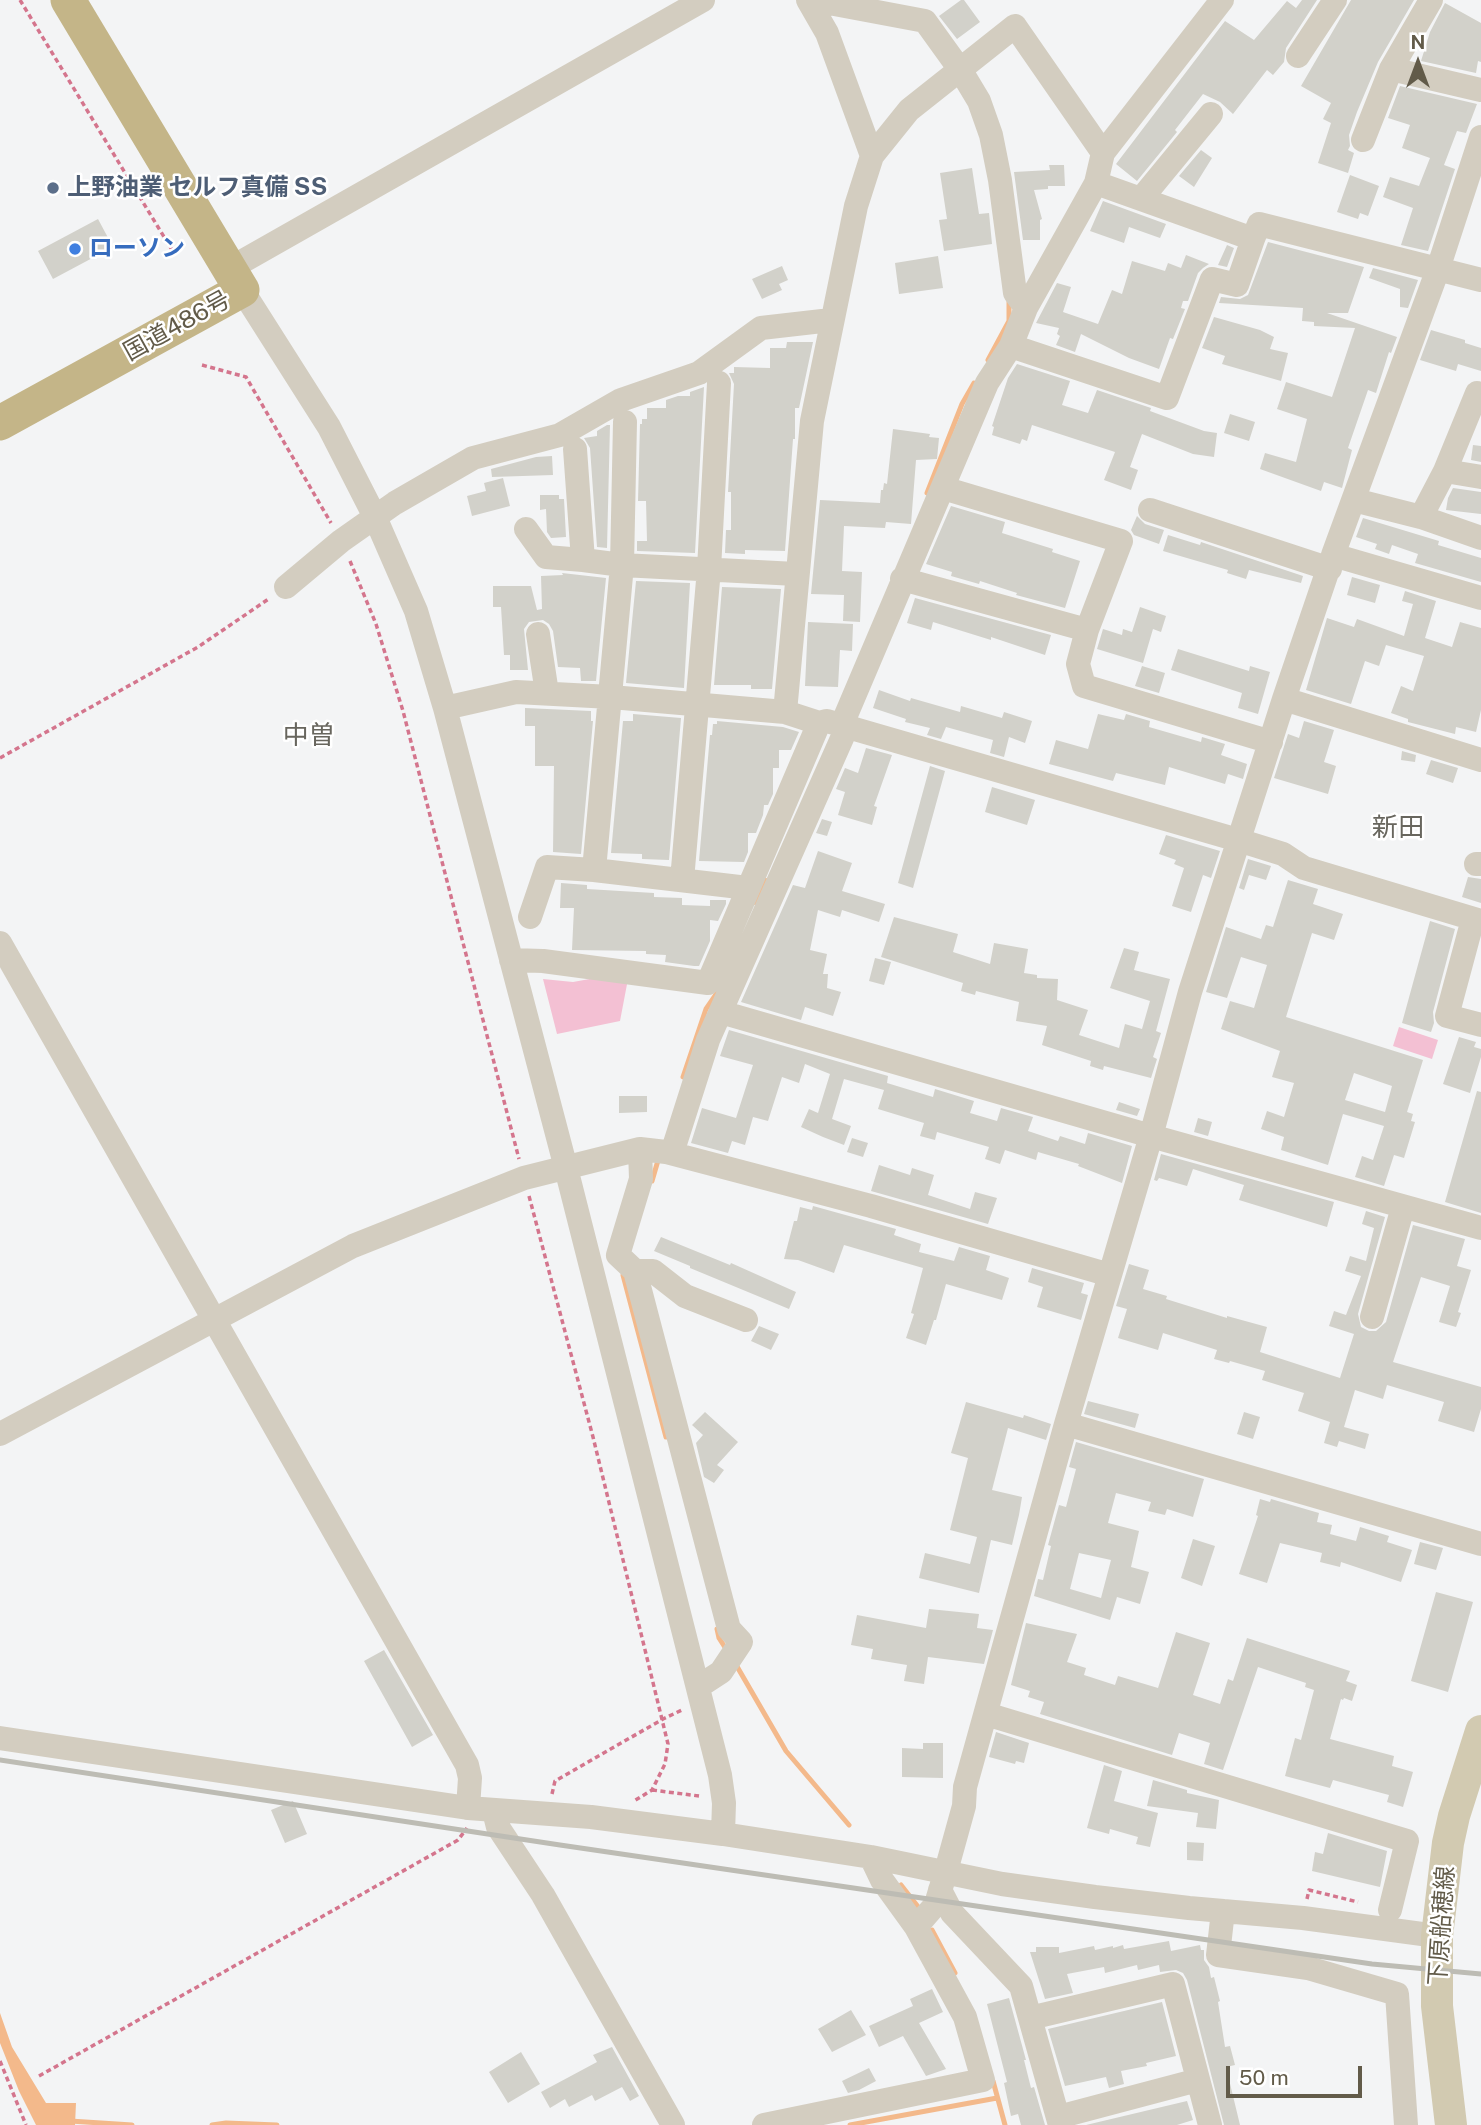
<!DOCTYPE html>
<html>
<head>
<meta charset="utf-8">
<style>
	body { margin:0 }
	#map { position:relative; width:1481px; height:2125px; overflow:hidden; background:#f3f4f5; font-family:"Public Sans",sans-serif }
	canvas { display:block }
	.north { position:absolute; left:1383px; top:28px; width:70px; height:70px; -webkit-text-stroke:5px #fff; paint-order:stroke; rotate:0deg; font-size:19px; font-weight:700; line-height:28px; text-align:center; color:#625b49 }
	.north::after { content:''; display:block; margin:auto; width:24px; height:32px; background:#625b49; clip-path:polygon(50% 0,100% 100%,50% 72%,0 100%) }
	.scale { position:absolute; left:1226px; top:2066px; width:136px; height:32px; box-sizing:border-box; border:4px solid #625b49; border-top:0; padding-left:9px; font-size:21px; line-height:24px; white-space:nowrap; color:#625b49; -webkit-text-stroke:5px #fff; paint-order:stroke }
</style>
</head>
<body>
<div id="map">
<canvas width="1481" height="2125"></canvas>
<div class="north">N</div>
<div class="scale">50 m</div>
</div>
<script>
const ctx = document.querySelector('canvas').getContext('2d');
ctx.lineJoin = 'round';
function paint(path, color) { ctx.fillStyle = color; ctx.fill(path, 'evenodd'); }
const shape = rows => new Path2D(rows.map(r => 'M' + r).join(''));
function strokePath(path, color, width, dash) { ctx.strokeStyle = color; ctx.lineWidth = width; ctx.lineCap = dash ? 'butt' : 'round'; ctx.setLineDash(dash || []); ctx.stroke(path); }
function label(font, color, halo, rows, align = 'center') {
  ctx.font = font + ' "Public Sans","Noto Sans JP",sans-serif'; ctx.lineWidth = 5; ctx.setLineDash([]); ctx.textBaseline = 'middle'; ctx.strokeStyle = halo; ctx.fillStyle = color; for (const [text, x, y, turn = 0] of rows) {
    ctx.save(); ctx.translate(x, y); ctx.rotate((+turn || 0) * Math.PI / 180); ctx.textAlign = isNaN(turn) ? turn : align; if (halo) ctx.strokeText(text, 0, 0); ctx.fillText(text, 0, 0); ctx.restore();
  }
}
paint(shape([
	[606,976,628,979,620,1021,557,1034,543,979,573,982],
	[1399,1027,1438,1040,1432,1059,1393,1046]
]), '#f3c0d3');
paint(shape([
	[0,2013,12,2047,46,2103,76,2103,75,2125,36,2125,19,2091,0,2043]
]), '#f3b98b');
strokePath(shape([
	[988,360,1009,321,1009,302],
	[927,493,962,404,974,383],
	[756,903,765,880],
	[683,1077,706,1009,717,993],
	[652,1181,659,1157],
	[625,1271,623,1275,666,1437],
	[717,1629,719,1638,728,1652],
	[735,1663,786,1751,849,1825],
	[901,1885,919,1908],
	[932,1930,955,1973],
	[993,2081,1005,2125],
	[70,2121,132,2125],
	[212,2125,226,2123,277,2125],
	[850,2125,997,2098]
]), '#f3b98b', 5);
paint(shape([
	[961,0,964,0,980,22,957,39,939,16],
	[1302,0,1317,0,1286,48,1284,62,1273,75,1267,70,1233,114,1220,102,1203,94,1175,130,1177,132,1137,181,1116,164,1225,21,1254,40,1287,1,1296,8],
	[1351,0,1414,0,1378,62,1357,112,1349,135,1350,146,1348,150,1354,153,1348,173,1318,163,1331,123,1323,119,1331,103,1301,86],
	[1445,3,1481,23,1481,62,1478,61,1476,73,1421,61,1430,32],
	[1400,86,1477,104,1466,133,1457,131,1444,165,1455,169,1428,251,1401,245,1413,208,1383,197,1390,177,1419,186,1430,158,1402,148,1410,125,1388,118],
	[1201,150,1212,158,1194,187,1179,176],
	[1049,165,1064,165,1065,186,1048,186,1048,189,1034,190,1042,219,1040,220,1040,240,1023,240,1014,172,1050,170],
	[972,168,979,214,989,213,992,244,944,251,939,220,947,219,940,173],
	[1350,175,1379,186,1368,216,1360,213,1358,219,1337,212],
	[1103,201,1166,224,1160,238,1129,227,1124,243,1090,231],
	[98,219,113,247,53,279,38,251],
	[1268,242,1364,267,1348,313,1327,313,1397,337,1391,353,1389,352,1376,393,1368,390,1348,448,1352,450,1342,488,1324,482,1321,491,1260,469,1265,453,1296,462,1307,419,1277,409,1286,382,1332,397,1355,328,1314,326,1314,322,1302,321,1303,308,1219,303,1221,297,1240,299,1248,295],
	[1227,245,1234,248,1227,267,1218,265],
	[1186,255,1209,264,1203,268,1198,273,1188,301,1183,301,1181,308,1185,309,1173,339,1170,338,1159,369,1129,358,1081,334,1075,352,1056,345,1060,336,1057,334,1059,328,1036,323,1057,283,1071,287,1063,312,1098,324,1112,290,1122,294,1132,261,1165,271,1168,263,1181,268],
	[938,256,943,288,899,294,895,263],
	[782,266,788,280,779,284,782,290,762,299,752,279],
	[1373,268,1418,280,1408,308,1400,307,1400,289,1369,278],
	[1214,317,1260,330,1274,337,1270,349,1288,353,1281,381,1222,364,1225,356,1202,348],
	[1431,330,1465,340,1465,343,1481,348,1481,371,1458,364,1456,371,1420,360],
	[787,342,813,342,799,408,795,408,795,439,793,439,785,551,745,550,745,554,725,553,726,530,731,530,731,492,728,492,734,384,729,373,734,373,734,367,770,368,770,348,786,348],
	[1017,364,1070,381,1062,405,1088,413,1097,390,1151,408,1150,411,1204,431,1217,433,1214,457,1193,454,1142,434,1130,467,1138,470,1131,490,1104,480,1115,452,1032,425,1027,441,1022,439,1020,444,992,435,994,427,992,426,1008,378],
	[704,387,695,553,637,551,637,541,647,541,646,501,638,501,640,424,642,424,642,419,647,419,647,408,666,408,666,400,678,396,690,396,690,392],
	[1230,414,1255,422,1249,441,1224,433],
	[607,425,610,425,607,548,597,547,590,448,584,438,597,436,597,431],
	[893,429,930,434,929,437,939,438,937,459,916,460,911,524,886,522,885,528,844,526,842,571,862,572,860,622,843,621,844,595,811,594,820,500,880,503,881,490,883,490,884,483,887,484],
	[1473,445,1481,446,1481,462,1471,460],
	[552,456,553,475,492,477,491,469,536,457],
	[503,478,510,506,472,516,467,496,486,491,484,483],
	[1453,488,1481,492,1481,514,1446,510,1448,498],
	[540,495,559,495,559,499,564,499,566,537,551,538,547,532,546,509,540,510],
	[951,506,1005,522,1002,533,1053,549,1052,552,1080,561,1065,608,1016,595,1017,593,980,581,979,584,951,576,952,572,926,564],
	[1137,516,1145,524,1164,530,1159,544,1134,535,1131,530],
	[1363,518,1439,541,1438,545,1481,558,1481,582,1415,563,1418,554,1392,545,1389,554,1375,549,1377,544,1356,537],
	[1168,535,1200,545,1201,542,1303,576,1301,583,1249,570,1246,579,1227,573,1228,570,1163,551],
	[562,573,606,578,596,681,581,681,580,668,558,667,553,631,549,624,543,620,529,622,524,629,528,670,510,670,510,655,504,655,501,607,493,607,493,586,531,586,537,610,542,609,541,576,563,575],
	[1352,577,1380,585,1375,603,1347,595],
	[636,581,690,583,684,688,626,683],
	[722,587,781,589,772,689,751,689,751,685,714,685],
	[1405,591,1436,601,1425,638,1452,647,1460,622,1481,628,1481,710,1476,732,1456,727,1455,734,1408,722,1408,719,1391,713,1401,686,1413,691,1424,656,1386,645,1379,666,1365,661,1351,704,1306,690,1327,618,1354,627,1357,619,1404,636,1413,604,1402,601],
	[915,598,1051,635,1045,655,991,637,991,640,933,622,931,630,907,623],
	[1140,607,1166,616,1161,632,1153,629,1143,663,1097,649,1103,629,1122,635,1123,629,1132,632],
	[808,622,853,624,852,651,840,650,838,687,805,686],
	[1178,649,1249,671,1250,666,1270,672,1258,714,1238,708,1242,693,1171,670],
	[1142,666,1165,673,1159,693,1135,686],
	[879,690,910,701,911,698,960,712,961,706,1002,718,1004,712,1032,721,1025,743,1009,737,1004,757,990,753,993,740,946,727,941,739,927,735,930,728,905,722,906,719,873,708],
	[525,708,591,711,591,721,593,721,581,854,553,852,554,766,535,766,535,726,525,726],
	[633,714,681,718,669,860,642,859,642,854,611,853,623,721,633,721],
	[1098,714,1124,720,1126,714,1150,721,1149,727,1201,742,1202,737,1225,744,1221,755,1247,764,1243,779,1228,774,1225,784,1169,767,1165,785,1116,773,1113,781,1049,764,1056,740,1088,749],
	[717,721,783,727,799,732,791,750,779,750,779,768,773,768,773,794,768,805,764,805,763,815,756,833,748,833,748,852,744,862,699,861,710,735,712,735,713,724,717,724],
	[1304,721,1334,730,1324,762,1336,766,1328,794,1274,778,1288,734,1299,738],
	[866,748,892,755,874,806,877,807,872,825,838,815,845,792,836,789,845,768,858,773],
	[1402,751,1416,755,1415,762,1401,760],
	[1431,760,1458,768,1453,783,1426,774],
	[930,766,945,771,913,888,898,883],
	[992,787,1035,800,1027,825,985,812],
	[822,819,832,822,827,836,816,833],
	[1166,835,1220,851,1211,878,1203,875,1191,912,1172,906,1184,868,1174,864,1176,860,1159,854],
	[818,851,852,863,842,891,885,904,879,922,842,910,840,917,818,910,810,950,827,954,823,974,828,974,827,988,841,992,833,1016,805,1007,801,1020,741,1002,793,885,805,888],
	[1248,859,1271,866,1266,880,1249,875,1244,890,1239,888],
	[1468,877,1481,879,1481,903,1462,897],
	[1288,880,1318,889,1313,904,1343,914,1334,940,1312,933,1286,1017,1423,1060,1407,1112,1413,1114,1411,1121,1415,1122,1404,1158,1394,1155,1384,1186,1355,1177,1362,1156,1373,1160,1384,1126,1343,1114,1328,1165,1281,1150,1284,1137,1261,1129,1267,1111,1284,1117,1294,1083,1272,1077,1280,1051,1221,1029,1230,1001,1254,1008,1267,965,1241,957,1227,998,1206,992,1226,927,1261,939,1266,925,1273,927],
	[1354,1073,1392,1086,1385,1112,1345,1100],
	[561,883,587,885,587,889,654,893,654,897,682,898,682,905,710,906,710,900,726,900,726,904,718,921,710,920,710,941,699,966,694,966,665,962,666,955,646,954,646,951,572,950,574,908,560,908],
	[894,917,958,934,953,952,990,964,994,943,1028,949,1024,973,1037,975,1037,978,1058,979,1057,1000,1088,1010,1079,1035,1119,1048,1125,1024,1142,1029,1150,1001,1110,988,1124,948,1139,952,1134,970,1170,979,1156,1031,1161,1033,1153,1057,1157,1059,1151,1078,1104,1066,1103,1070,1090,1066,1091,1061,1042,1045,1047,1026,1016,1021,1019,1002,976,991,975,995,961,991,963,983,881,957],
	[1430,921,1455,929,1433,1012,1434,1023,1431,1032,1402,1023],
	[875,958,891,962,884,985,869,981],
	[729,1030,888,1076,887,1083,933,1097,935,1089,974,1101,970,1113,997,1121,1001,1108,1033,1117,1028,1131,1058,1141,1060,1136,1085,1144,1088,1133,1132,1146,1122,1183,1078,1166,1079,1164,1038,1152,1036,1160,1005,1150,1000,1164,985,1159,989,1147,937,1132,935,1140,920,1136,924,1123,878,1109,884,1090,844,1079,832,1119,851,1126,844,1145,823,1137,801,1127,809,1109,818,1113,830,1074,805,1064,799,1083,782,1077,768,1121,753,1117,745,1145,732,1141,728,1153,691,1143,702,1108,736,1118,753,1065,720,1056],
	[1459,1037,1476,1042,1474,1047,1481,1049,1481,1057,1470,1093,1443,1084],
	[1477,1091,1481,1092,1481,1213,1445,1202],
	[619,1096,647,1096,647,1112,619,1113],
	[1119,1102,1140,1109,1137,1116,1116,1110],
	[1198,1118,1212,1122,1208,1136,1194,1132],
	[852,1138,868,1143,863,1157,847,1152],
	[1161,1154,1334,1202,1327,1227,1239,1200,1244,1185,1193,1169,1187,1186,1159,1178,1157,1181,1154,1180],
	[879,1165,910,1175,912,1168,934,1175,928,1195,970,1209,975,1192,997,1198,988,1224,871,1191],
	[813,1206,896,1229,894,1235,921,1244,919,1252,954,1261,959,1247,990,1256,986,1270,1009,1278,1002,1300,946,1284,936,1320,934,1320,926,1345,906,1338,914,1314,911,1313,923,1268,844,1245,834,1273,798,1260,784,1259,794,1221,797,1221,800,1207,812,1210],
	[1366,1211,1385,1217,1358,1314,1361,1327,1369,1331,1376,1331,1386,1322,1413,1225,1465,1239,1457,1266,1471,1270,1458,1312,1461,1313,1456,1327,1439,1322,1450,1286,1421,1277,1393,1362,1481,1387,1481,1409,1474,1432,1438,1421,1444,1402,1387,1385,1383,1399,1355,1390,1344,1427,1369,1434,1365,1449,1339,1441,1337,1447,1324,1443,1330,1422,1298,1411,1304,1393,1262,1380,1265,1371,1230,1361,1229,1363,1214,1359,1217,1350,1163,1333,1158,1350,1118,1338,1127,1309,1116,1306,1129,1264,1149,1270,1143,1289,1167,1296,1166,1299,1227,1318,1227,1316,1267,1327,1260,1352,1340,1378,1354,1334,1329,1326,1334,1311,1346,1315,1361,1276,1345,1271,1350,1256,1366,1261,1374,1228,1362,1224],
	[661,1237,730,1265,731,1263,796,1292,789,1309,690,1268,690,1266,654,1251],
	[1032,1268,1084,1283,1081,1293,1088,1295,1081,1320,1037,1307,1043,1287,1028,1282],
	[759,1326,779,1334,771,1350,751,1341],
	[1088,1401,1139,1414,1135,1428,1084,1414],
	[966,1402,1023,1418,1024,1415,1051,1424,1046,1440,1008,1428,992,1490,1022,1497,1019,1515,1012,1545,991,1540,979,1593,919,1578,925,1553,970,1564,977,1537,950,1530,968,1458,951,1453],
	[705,1412,738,1442,717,1465,724,1470,714,1483,704,1477,696,1443,703,1435,692,1425],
	[1244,1412,1260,1417,1253,1439,1237,1434],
	[1076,1442,1204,1479,1193,1517,1167,1509,1165,1515,1148,1511,1151,1502,1116,1493,1108,1523,1139,1531,1131,1567,1149,1572,1140,1604,1117,1597,1110,1620,1034,1596,1038,1579,1043,1580,1051,1546,1048,1545,1059,1505,1066,1507,1076,1469,1069,1467],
	[1079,1553,1111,1560,1101,1598,1070,1589],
	[1260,1499,1270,1502,1271,1499,1319,1513,1317,1522,1332,1525,1330,1534,1356,1541,1360,1527,1389,1536,1387,1542,1412,1550,1401,1582,1341,1562,1340,1567,1320,1562,1322,1553,1280,1543,1267,1583,1239,1574,1258,1516,1256,1515],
	[1193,1539,1215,1546,1202,1586,1181,1578],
	[1420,1542,1443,1548,1436,1570,1414,1564],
	[1436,1592,1473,1602,1448,1692,1411,1681],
	[929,1609,979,1614,977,1628,993,1630,984,1664,928,1657,924,1684,904,1681,907,1665,871,1659,873,1649,851,1645,857,1615,926,1628],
	[1026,1623,1077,1634,1067,1662,1086,1668,1084,1675,1115,1685,1118,1676,1158,1688,1176,1632,1210,1643,1193,1695,1220,1704,1228,1679,1233,1681,1247,1638,1350,1671,1346,1681,1357,1685,1352,1701,1344,1698,1343,1700,1341,1699,1330,1739,1394,1756,1392,1766,1413,1772,1403,1807,1387,1802,1389,1795,1333,1780,1330,1788,1285,1776,1295,1738,1301,1740,1314,1690,1305,1687,1306,1683,1258,1667,1223,1770,1204,1764,1210,1743,1179,1733,1172,1755,1040,1714,1044,1702,1028,1697,1030,1691,1011,1685],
	[384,1650,433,1735,412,1747,364,1661],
	[996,1732,1029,1743,1024,1763,1016,1761,1015,1764,989,1757],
	[923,1743,943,1743,943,1778,902,1777,902,1748,923,1749],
	[1104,1765,1122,1771,1114,1801,1158,1813,1150,1847,1136,1844,1138,1837,1110,1829,1109,1834,1087,1828],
	[1153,1780,1187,1790,1187,1793,1219,1800,1216,1829,1196,1827,1198,1813,1147,1806],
	[293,1801,307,1834,285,1843,271,1810],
	[1328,1833,1387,1851,1380,1887,1312,1871,1315,1852,1323,1854],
	[1187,1842,1204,1843,1203,1861,1187,1860],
	[1169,1941,1171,1951,1200,1945,1201,1950,1204,1950,1204,1960,1209,1967,1211,1978,1214,1977,1220,2001,1218,2002,1225,2047,1230,2046,1235,2065,1226,2067,1240,2125,1224,2125,1187,1980,1183,1973,1176,1970,1160,1972,1159,1965,1138,1970,1137,1965,1105,1973,1104,1967,1067,1974,1073,1993,1045,1999,1030,1952,1036,1952,1036,1947,1059,1947,1059,1953,1094,1946,1095,1950,1113,1946,1113,1948,1123,1945,1124,1949],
	[932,1989,943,2012,919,2023,946,2069,926,2076,903,2036,879,2047,869,2026,913,2006,910,1999],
	[1009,1998,1026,2060,1024,2060,1031,2088,1034,2087,1045,2125,1021,2125,1018,2114,1011,2116,1004,2083,1007,2082,987,2004],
	[1162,2002,1176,2056,1146,2063,1147,2066,1121,2071,1124,2084,1109,2088,1106,2077,1065,2086,1048,2029],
	[851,2010,866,2035,832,2052,818,2029],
	[612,2047,639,2096,630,2101,622,2087,595,2101,592,2095,569,2107,565,2099,550,2108,541,2092,597,2062,593,2055],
	[521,2052,540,2084,508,2103,489,2072],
	[869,2068,876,2081,859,2090,848,2093,842,2081],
	[1187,2101,1193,2120,1177,2125,1086,2125]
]), '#d2d1ca');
strokePath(shape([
	[20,0,175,255],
	[202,365,246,377,331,523],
	[350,561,376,624,403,711,519,1159],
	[0,758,198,647,270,598],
	[529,1196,593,1437,668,1744,665,1764,652,1790,634,1801],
	[652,1790,699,1796],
	[552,1794,555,1781,663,1719,684,1709],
	[1307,1899,1309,1890,1358,1902],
	[0,2061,26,2125],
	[39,2076,458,1840,467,1828]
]), '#d4758d', 3.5, [5, 3.5]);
strokePath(shape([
	[808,0,827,33,872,156],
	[816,12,829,3,925,21,961,71,979,101,991,135,1000,180,1015,293,1026,308],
	[1298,56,1335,0],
	[1391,69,1481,90],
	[1363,140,1391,69,1431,0],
	[1096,183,1253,239,1259,224,1481,280],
	[1141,199,1211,114],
	[229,269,703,0],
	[242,290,329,427,375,517,416,611,445,708,566,1168,720,1775,724,1803,723,1834],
	[1011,346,1167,398,1212,279,1237,285,1253,239],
	[575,449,583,560,622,565,625,422],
	[1445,471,1481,477],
	[943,488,1121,541,1087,630,1078,664,1084,686,1271,742],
	[1354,500,1421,517,1445,471,1477,393,1481,394],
	[1150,510,1330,569],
	[1421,517,1481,538],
	[526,529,546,557,583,560],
	[1333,555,1481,598],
	[902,579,1087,630],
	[286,587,341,541,395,503,473,458,560,435,621,400,699,373,761,328,831,320],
	[538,634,547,693],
	[1284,699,1481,760],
	[445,708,516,692,611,697,785,712,819,723,827,721,1238,840,1283,854,1304,868,1481,921],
	[785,712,812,421,856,206,872,156,909,110,1015,26,1103,153],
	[1476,864,1481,864],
	[594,870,748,888],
	[682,880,709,569,719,383],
	[530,917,547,867,594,870,622,565,796,574],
	[1473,919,1447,1016,1481,1025],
	[0,943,467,1765,470,1778,468,1808],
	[511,960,543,961,708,983,819,723],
	[723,1009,731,1015,1151,1136,1481,1228],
	[640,1149,641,1179,618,1255,635,1271,729,1629,741,1642,721,1672,698,1687],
	[672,1153,708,1040,847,727,846,715,987,383,1011,346,1026,308,1096,183,1103,153,1222,0],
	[635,1271,653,1271,685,1296,746,1320],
	[1372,1317,1403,1207],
	[1066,1424,1481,1544],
	[0,1434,353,1246,524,1178,640,1149,666,1152,871,1206,1110,1275],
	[986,1714,1407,1841,1390,1910],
	[0,1738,468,1808,591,1817,723,1834,871,1857,1002,1884,1095,1897,1189,1908,1303,1918,1437,1936],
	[494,1811,498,1827,543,1895,673,2125],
	[871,1857,882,1880,916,1927],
	[940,1890,952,1913,1021,1986,1060,2125],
	[1223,1911,1218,1955,1308,1968,1397,1994,1406,2125],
	[1030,2018,1173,1984,1210,2125],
	[1058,2117,1198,2080],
	[764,2125,983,2080,965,2017,916,1927,936,1904,946,1871,964,1806,965,1787,1066,1424,1151,1136,1190,992,1284,699,1333,555,1438,269,1481,137]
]), '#d3cdc0', 24);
strokePath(shape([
	[1451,2125,1437,2006,1437,1936,1448,1843,1454,1816,1481,1731]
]), '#d2cab1', 32);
strokePath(shape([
	[0,423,242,290,68,0]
]), '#c4b588', 35);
strokePath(shape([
	[0,1760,560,1845,1372,1964,1481,1974]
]), '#bdbcb4', 5);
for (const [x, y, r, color] of [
	[53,188,7,"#5c6f8a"],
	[75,249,7,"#3f7fe0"]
]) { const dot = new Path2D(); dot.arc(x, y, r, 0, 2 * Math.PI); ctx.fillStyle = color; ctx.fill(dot); strokePath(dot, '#fff', 2.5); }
label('bold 24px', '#4e5e75', '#fff', [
	["上野油業 セルフ真備 SS",67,188]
], 'left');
label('bold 24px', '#366cbe', '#fff', [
	["ローソン",89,249]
], 'left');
label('24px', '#625b49', '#fff', [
	["国道486号",177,326,-29],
	["下原船穂線",1442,1926,-86]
]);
label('26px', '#68665e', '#fff', [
	["中曽",309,736],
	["新田",1398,828]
]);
</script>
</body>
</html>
